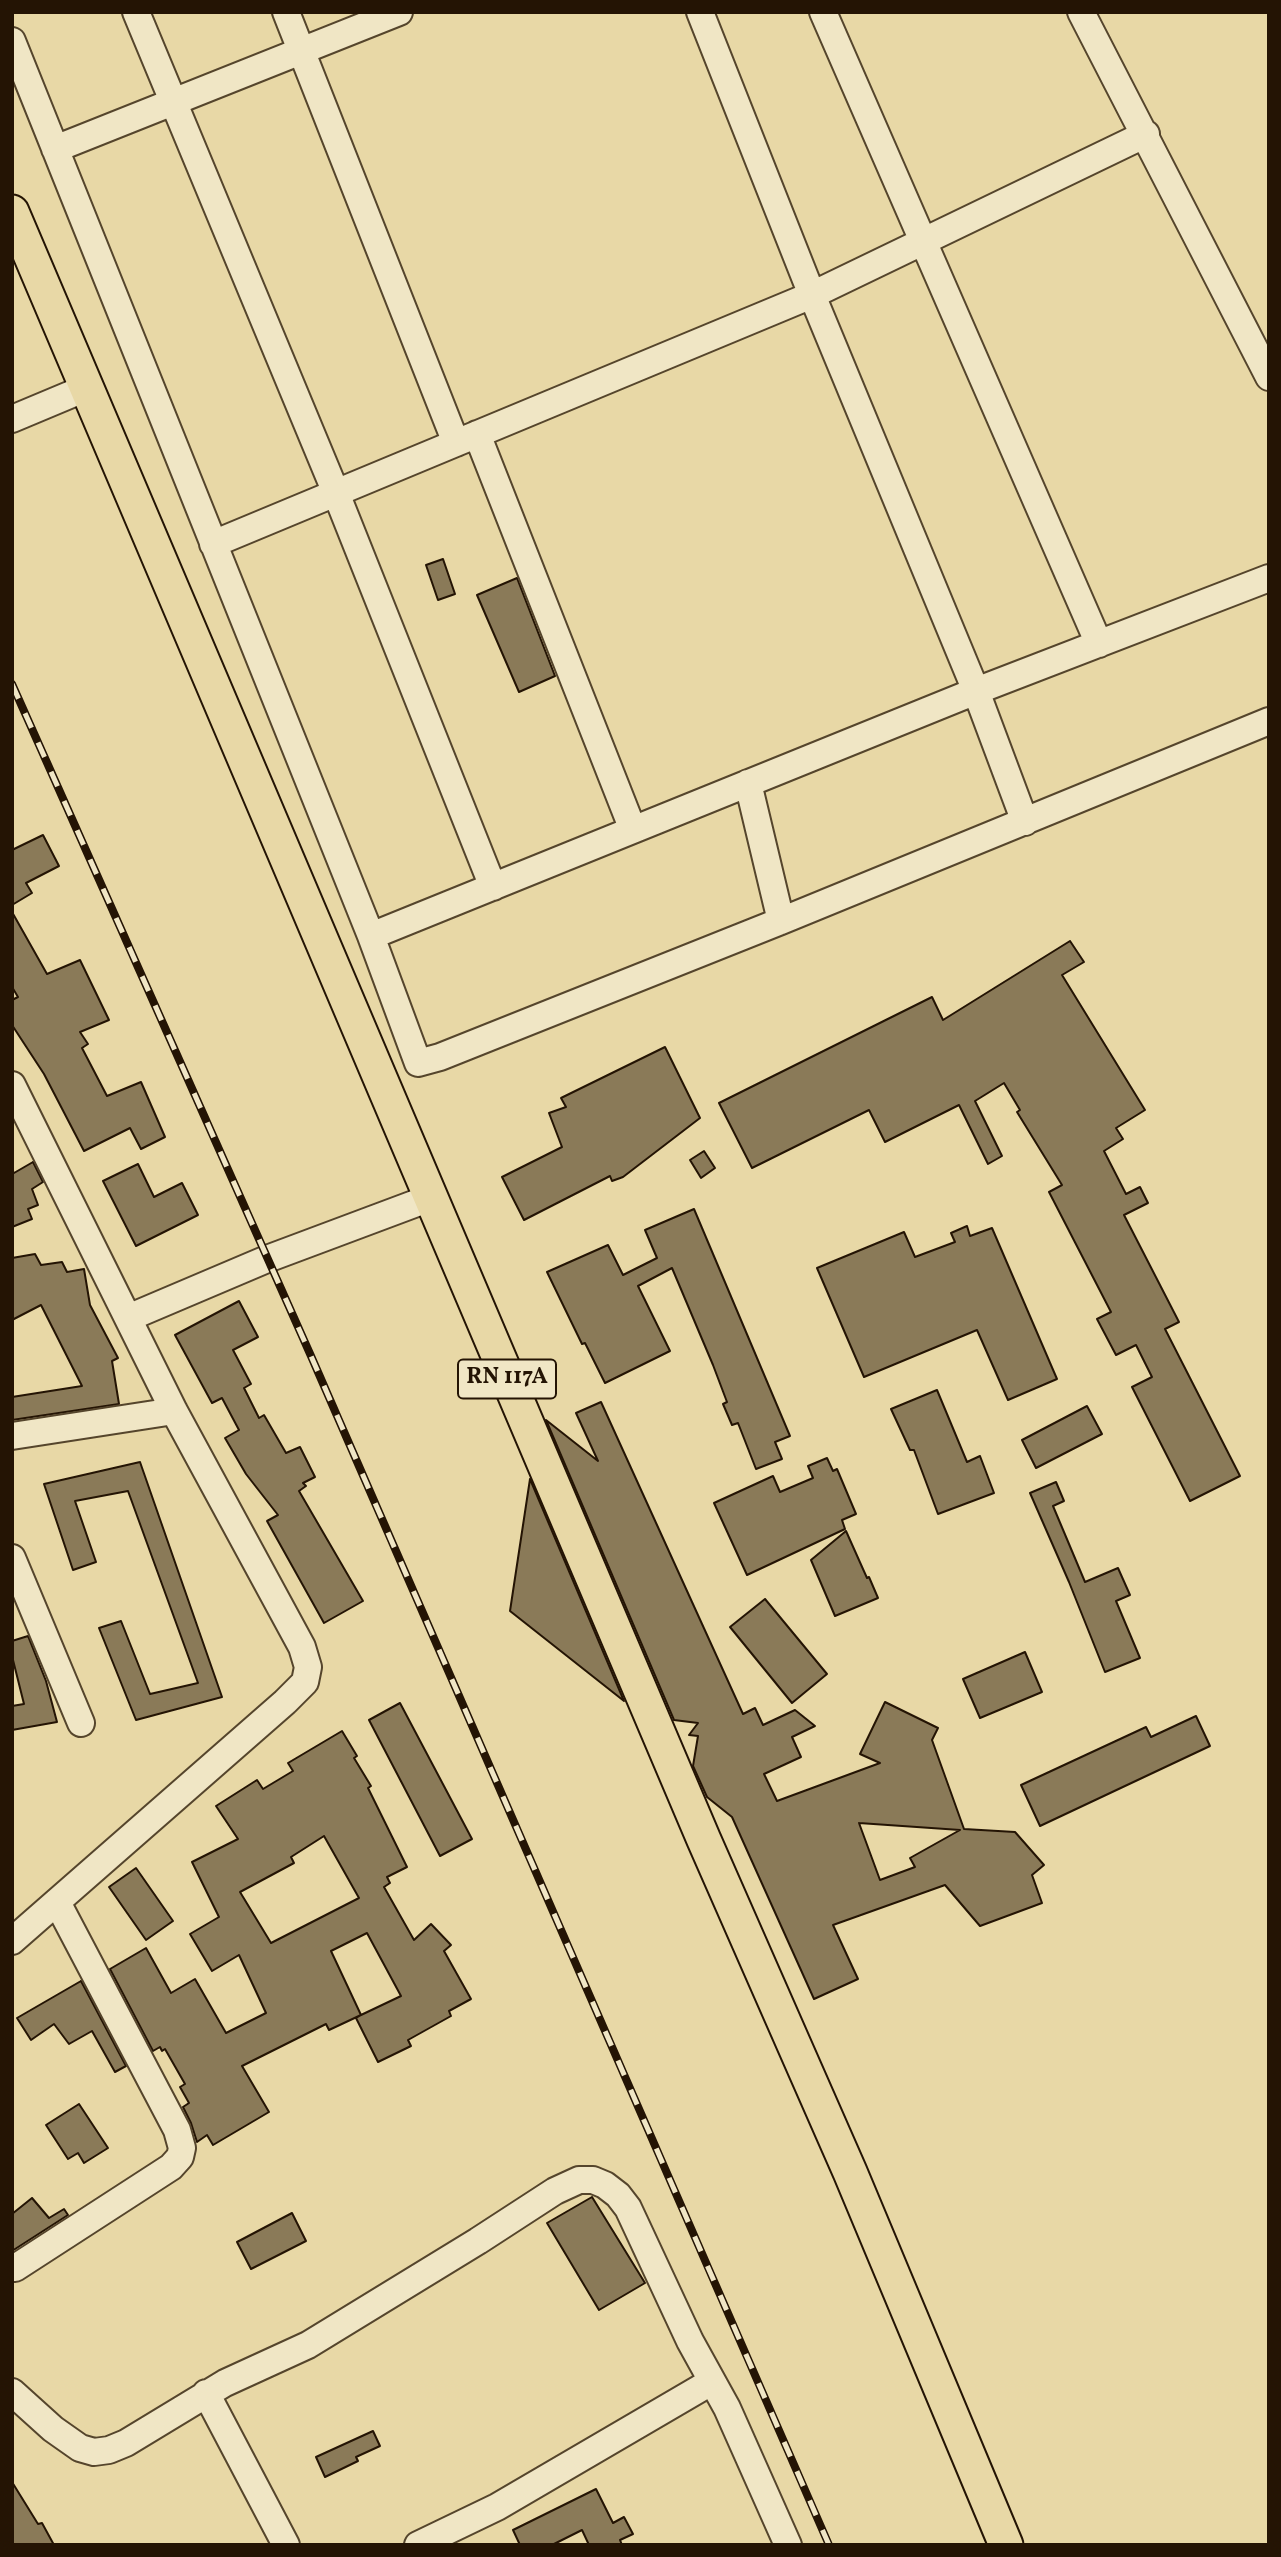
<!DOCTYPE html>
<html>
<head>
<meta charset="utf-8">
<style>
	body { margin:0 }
	#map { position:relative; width:1281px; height:2557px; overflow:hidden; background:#e8d8a6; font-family:Vollkorn,serif }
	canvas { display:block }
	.frame { position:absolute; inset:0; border:14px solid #241404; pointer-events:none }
</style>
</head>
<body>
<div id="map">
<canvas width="1281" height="2557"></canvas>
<div class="frame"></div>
</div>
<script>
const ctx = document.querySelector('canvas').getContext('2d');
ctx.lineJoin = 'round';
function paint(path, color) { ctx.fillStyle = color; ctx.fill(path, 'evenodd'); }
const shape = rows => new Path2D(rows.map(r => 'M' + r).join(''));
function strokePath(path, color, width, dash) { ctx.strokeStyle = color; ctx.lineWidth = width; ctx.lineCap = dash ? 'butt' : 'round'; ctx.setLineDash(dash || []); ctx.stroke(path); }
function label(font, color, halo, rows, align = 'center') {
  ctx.font = font + ' Vollkorn,serif'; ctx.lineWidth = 7; ctx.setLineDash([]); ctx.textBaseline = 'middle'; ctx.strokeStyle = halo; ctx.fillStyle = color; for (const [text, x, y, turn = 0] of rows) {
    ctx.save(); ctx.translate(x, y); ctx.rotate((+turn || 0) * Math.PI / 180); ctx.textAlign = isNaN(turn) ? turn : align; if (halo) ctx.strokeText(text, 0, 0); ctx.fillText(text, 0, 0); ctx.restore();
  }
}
const building = shape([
	[443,559,455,594,438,600,426,565,443,559],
	[517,578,555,676,519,692,477,595,517,578],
	[43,835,59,866,26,883,32,893,12,905,12,850,43,835],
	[12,912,47,974,80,960,109,1020,80,1032,88,1044,82,1048,107,1096,141,1082,165,1137,141,1149,130,1128,84,1151,44,1074,12,1025,12,1000,18,997,12,987,12,912],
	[1070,941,1084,962,1062,975,1145,1110,1116,1128,1123,1139,1104,1151,1126,1194,1140,1187,1148,1203,1124,1215,1179,1322,1165,1329,1240,1476,1190,1501,1132,1387,1152,1377,1136,1345,1116,1355,1097,1319,1111,1312,1049,1192,1062,1185,1017,1112,1020,1110,1004,1083,975,1101,1002,1156,988,1164,959,1105,885,1142,869,1110,752,1168,719,1103,932,997,943,1020,1070,941],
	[665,1047,700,1118,623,1177,612,1181,610,1176,524,1220,502,1177,562,1147,549,1113,566,1107,561,1098,665,1047],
	[704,1151,715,1168,701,1178,690,1160,704,1151],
	[33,1162,43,1182,32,1189,38,1205,28,1209,32,1219,12,1227,12,1171,14,1173,33,1162],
	[138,1164,154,1197,182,1183,198,1215,136,1246,103,1181,138,1164],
	[694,1209,790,1436,775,1442,782,1459,756,1469,738,1423,732,1425,723,1404,727,1402,713,1365,672,1268,638,1286,670,1351,605,1383,585,1343,582,1344,547,1272,608,1245,623,1275,657,1258,645,1230,694,1209],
	[967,1226,970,1236,992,1228,1057,1379,1008,1400,977,1330,864,1377,817,1268,904,1232,915,1257,955,1242,951,1233,967,1226],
	[35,1254,41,1265,62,1262,67,1272,84,1269,90,1305,118,1358,112,1361,119,1404,12,1420,12,1397,82,1386,41,1305,12,1320,12,1258,35,1254],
	[239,1301,258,1337,233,1350,251,1384,244,1388,259,1418,264,1415,286,1453,300,1447,315,1477,303,1483,306,1486,299,1491,363,1601,324,1623,267,1521,278,1515,246,1474,225,1438,239,1430,222,1398,212,1403,175,1335,239,1301],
	[937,1390,967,1462,980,1456,994,1493,938,1514,914,1450,910,1450,891,1409,937,1390],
	[601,1402,743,1714,755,1708,763,1725,795,1710,815,1726,792,1737,801,1757,764,1774,777,1801,880,1763,860,1754,885,1702,938,1728,932,1740,964,1829,1015,1832,1044,1865,1032,1875,1042,1903,980,1926,945,1885,833,1925,858,1979,814,1999,732,1817,707,1797,693,1766,698,1736,689,1735,698,1723,674,1720,546,1420,598,1461,576,1413,601,1402],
	[859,1823,960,1830,910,1858,915,1867,880,1880,859,1823],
	[1087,1406,1102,1434,1036,1468,1022,1440,1087,1406],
	[827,1458,833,1471,837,1469,856,1514,842,1520,845,1529,747,1575,714,1503,773,1476,780,1492,813,1478,808,1466,827,1458],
	[140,1462,222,1697,136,1720,99,1628,121,1621,150,1694,198,1683,128,1491,75,1501,96,1562,73,1570,44,1484,140,1462],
	[530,1479,624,1701,510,1611,530,1479],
	[1056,1482,1064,1501,1053,1506,1085,1582,1118,1568,1130,1595,1116,1601,1140,1658,1105,1672,1069,1582,1030,1493,1056,1482],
	[846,1531,867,1578,869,1577,878,1598,835,1616,811,1560,846,1531],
	[765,1599,827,1674,792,1703,730,1627,765,1599],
	[28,1636,46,1681,57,1722,12,1730,12,1706,24,1704,12,1656,12,1641,28,1636],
	[1025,1652,1042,1692,980,1718,963,1679,1025,1652],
	[400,1703,472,1839,440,1856,369,1720,400,1703],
	[1196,1716,1210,1746,1040,1826,1021,1785,1146,1727,1151,1737,1196,1716],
	[342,1731,357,1756,354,1758,371,1786,368,1788,407,1867,387,1877,390,1883,384,1887,414,1940,431,1924,451,1945,444,1951,471,1999,449,2011,451,2016,408,2040,411,2046,378,2062,356,2018,361,2015,329,2030,326,2024,242,2066,269,2112,213,2145,207,2135,197,2142,191,2123,183,2107,189,2103,180,2087,185,2084,165,2049,162,2051,160,2047,153,2051,110,1969,146,1948,171,1993,195,1979,226,2033,266,2013,239,1955,212,1971,190,1934,219,1917,192,1862,238,1839,216,1806,257,1780,263,1789,293,1771,288,1763,342,1731],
	[324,1836,359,1898,271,1943,240,1892,294,1863,291,1857,324,1836],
	[367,1933,401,1996,361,2015,331,1951,367,1933],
	[136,1868,173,1921,146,1940,109,1887,136,1868],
	[81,1981,126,2066,115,2072,92,2031,69,2044,54,2024,31,2040,17,2018,81,1981],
	[79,2104,108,2148,84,2163,78,2153,68,2159,46,2125,79,2104],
	[592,2197,645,2283,599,2310,547,2223,592,2197],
	[32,2198,49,2218,64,2209,68,2215,12,2251,12,2214,32,2198],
	[292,2213,306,2241,251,2269,237,2242,292,2213],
	[373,2431,380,2446,356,2457,358,2461,325,2477,316,2457,373,2431],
	[12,2482,38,2524,42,2523,54,2545,12,2545,12,2482],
	[596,2489,613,2523,624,2517,633,2534,620,2540,622,2545,589,2545,582,2530,552,2545,520,2545,513,2530,596,2489]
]);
paint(building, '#8a7a58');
strokePath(building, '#241404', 2);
const minor = shape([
	[136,12,336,493,493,887],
	[286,12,456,443],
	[700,12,812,295,976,691,1025,822],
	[823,12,1099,644],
	[1081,12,1269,377],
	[12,41,371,936,418,1063,440,1057,781,921,1269,721],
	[55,149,399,12],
	[12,419,86,388],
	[477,434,633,830],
	[213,544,812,295,1146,134],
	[748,783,781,921],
	[371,936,976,691,1269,578],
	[12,1085,174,1411,302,1647,308,1667,305,1682,285,1702,12,1941],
	[128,1318,267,1259,430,1198],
	[12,1436,174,1411],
	[12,1558,81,1723],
	[15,2268,171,2167,180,2157,182,2148,177,2130,58,1904],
	[12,2392,53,2429,80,2448,94,2452,109,2450,126,2443,225,2383,308,2345,478,2241,555,2191,579,2180,593,2180,605,2185,618,2195,628,2208,690,2341,727,2408,788,2545],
	[206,2393,286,2545],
	[418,2545,497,2507,711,2382]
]);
const major = shape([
	[12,212,704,1840,850,2172,1006,2545]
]);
strokePath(minor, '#55452c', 30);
strokePath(major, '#241404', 37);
strokePath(minor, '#f0e6c5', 26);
strokePath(major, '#e8d8a6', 33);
const rail = shape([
	[12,684,311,1356,829,2545]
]);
strokePath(rail, '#241404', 8);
strokePath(rail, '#f0e6c5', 5, [16]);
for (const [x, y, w] of [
	[507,1379,98]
]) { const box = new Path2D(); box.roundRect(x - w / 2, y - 19.5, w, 39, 5); ctx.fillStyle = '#f0e6c5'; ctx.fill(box); strokePath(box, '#241404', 2); }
label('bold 23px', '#241404', null, [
	["RN 117A",507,1379]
]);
</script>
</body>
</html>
